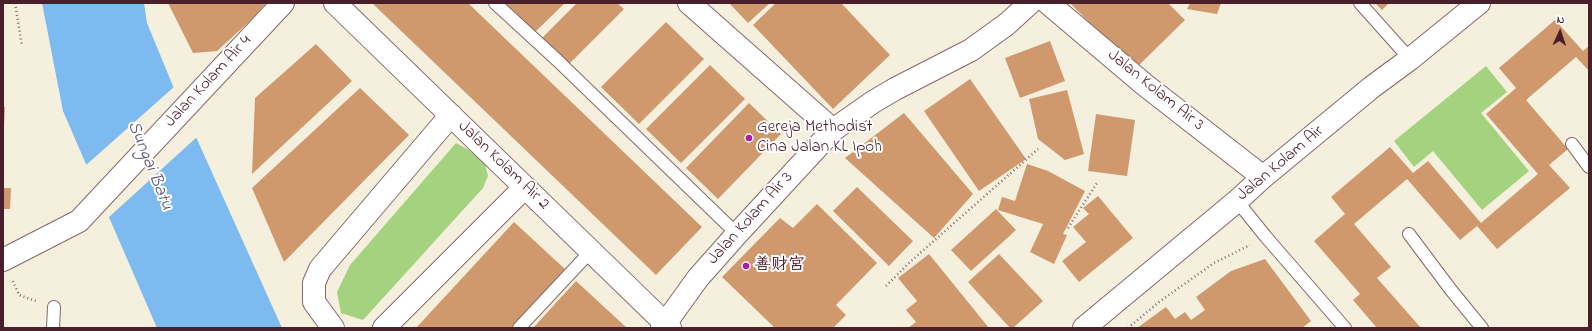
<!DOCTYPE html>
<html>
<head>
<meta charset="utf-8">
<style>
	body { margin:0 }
	#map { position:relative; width:1592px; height:331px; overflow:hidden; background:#f5efde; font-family:"Indie Flower",sans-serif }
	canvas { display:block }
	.frame { position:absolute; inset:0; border:4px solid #4a1f2b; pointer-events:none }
	.north { position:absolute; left:1540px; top:12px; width:40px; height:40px; -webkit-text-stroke:3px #fff; paint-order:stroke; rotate:3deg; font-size:11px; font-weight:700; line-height:16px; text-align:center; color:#4a1f2b }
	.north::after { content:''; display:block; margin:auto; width:14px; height:18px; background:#4a1f2b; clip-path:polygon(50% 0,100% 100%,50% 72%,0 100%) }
</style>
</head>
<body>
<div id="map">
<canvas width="1592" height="331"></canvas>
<div class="frame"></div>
<div class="north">N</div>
</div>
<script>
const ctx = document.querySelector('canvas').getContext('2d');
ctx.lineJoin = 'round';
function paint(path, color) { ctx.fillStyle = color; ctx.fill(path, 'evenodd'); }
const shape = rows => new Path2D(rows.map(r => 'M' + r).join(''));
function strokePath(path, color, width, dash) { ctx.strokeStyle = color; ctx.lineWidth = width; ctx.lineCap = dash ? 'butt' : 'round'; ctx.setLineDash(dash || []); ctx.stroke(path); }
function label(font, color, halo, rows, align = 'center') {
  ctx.font = font + ' "Indie Flower","LXGW WenKai TC",sans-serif'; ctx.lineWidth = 4; ctx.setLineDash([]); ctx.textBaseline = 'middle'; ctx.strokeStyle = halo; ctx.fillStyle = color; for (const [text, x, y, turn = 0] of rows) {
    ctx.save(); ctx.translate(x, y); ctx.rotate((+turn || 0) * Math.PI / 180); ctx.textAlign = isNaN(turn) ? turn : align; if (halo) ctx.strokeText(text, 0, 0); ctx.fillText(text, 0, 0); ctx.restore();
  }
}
paint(shape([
	[1486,66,1507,92,1481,113,1529,171,1482,210,1433,151,1414,167,1394,141],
	[456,143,469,150,485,164,488,176,483,188,363,320,341,313,337,292,350,265]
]), '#a4d27f');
paint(shape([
	[42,3,144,3,147,23,173,86,282,328,157,328,63,111]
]), '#7dbaf0');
paint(shape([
	[175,86,198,136,108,218,85,166]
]), '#f5efde');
paint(shape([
	[168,3,266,3,251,20,217,51,193,53],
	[372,3,468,3,702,227,656,275],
	[504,3,565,3,534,33],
	[577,3,617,3,624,9,569,64,542,38],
	[729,3,770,3,748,23],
	[776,3,841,3,890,55,833,109,753,25],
	[1070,3,1168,3,1185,20,1135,69],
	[1190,3,1221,3,1217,14,1187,9],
	[1375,3,1389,3,1382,10],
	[1555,20,1583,51,1589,46,1589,71,1576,57,1526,100,1568,149,1549,165,1570,188,1497,249,1477,226,1460,240,1407,179,1354,224,1391,267,1377,278,1421,328,1377,328,1353,300,1360,294,1314,241,1345,214,1331,197,1390,147,1413,173,1428,161,1481,223,1538,174,1486,114,1516,88,1499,68],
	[666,22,704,59,639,124,601,87],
	[1050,41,1065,81,1020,98,1005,58],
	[316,44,352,81,252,174,255,98],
	[710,65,745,99,681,163,646,129],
	[970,79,1026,159,979,191,924,111],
	[360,88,409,135,284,262,252,188],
	[1067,90,1084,154,1065,160,1038,139,1029,99],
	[749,103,781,134,718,199,686,168],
	[3,107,5,107,4,127,3,127],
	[904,113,973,194,934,238,845,158],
	[1096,114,1135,120,1127,176,1088,171],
	[1027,164,1048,171,1085,191,1063,234,1067,235,1054,264,1030,252,1043,224,998,210,1002,197,1015,201],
	[857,187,913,241,889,266,833,211],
	[3,188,11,188,10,209,3,209],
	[1098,196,1133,238,1079,282,1062,261,1086,242,1073,227,1089,214,1083,208],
	[817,204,877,263,836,305,846,315,833,328,775,328,722,277,780,218,793,228],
	[996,209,1016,230,971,271,951,250],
	[514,222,566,270,513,328,416,328],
	[929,254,989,328,908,328,916,322,906,310,917,301,898,278],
	[999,254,1043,301,1013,328,1010,328,968,282],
	[1265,259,1311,321,1302,328,1137,328,1166,307,1175,319,1185,312,1191,320,1205,310,1196,297,1231,271],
	[576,281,627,328,533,328]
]), '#d0996d');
const service = shape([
	[495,3,557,60,737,234],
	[1360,3,1410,59],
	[1572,144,1589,167],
	[1237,201,1266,237,1345,328],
	[1409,234,1451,290,1482,328],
	[53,328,54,307],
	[519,328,591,251]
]);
const minor = shape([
	[335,3,670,328],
	[689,3,833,130],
	[1048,3,1145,85,1263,177],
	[3,260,79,221,283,3],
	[333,328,314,302,314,283,320,269,451,115],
	[384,328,525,187],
	[662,328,698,278,737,234,833,130,873,102,895,89,971,50,1007,24,1030,3],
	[1084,328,1237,201,1263,177,1372,87,1410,59,1479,3]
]);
strokePath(service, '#86686a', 14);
strokePath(minor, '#86686a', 24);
strokePath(shape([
	[15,3,22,46],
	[1068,228,1097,183],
	[13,281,19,295,36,301],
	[886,286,910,262,1038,149],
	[1128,328,1159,302,1214,263,1250,245]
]), '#86686a', 2.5, [1, 3]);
strokePath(service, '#fff', 12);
strokePath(minor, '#fff', 22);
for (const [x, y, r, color] of [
	[749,138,4,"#b5179e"],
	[746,266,4,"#b5179e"]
]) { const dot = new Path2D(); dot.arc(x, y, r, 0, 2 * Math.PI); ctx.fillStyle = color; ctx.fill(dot); strokePath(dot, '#fff', 1.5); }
label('17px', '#4a1f2b', '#fff', [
	["Jalan Kolam Air 4",209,82,-47],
	["Jalan Kolam Air 3",1155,91,39],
	["Jalan Kolam Air",1281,164,-40],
	["Jalan Kolam Air 2",503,166,44],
	["Jalan Kolam Air 3",751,219,-48]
]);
label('17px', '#4a1f2b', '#fff', [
	["Gereja Methodist",757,128],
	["Cina Jalan KL Ipoh",757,148],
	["善财宫",754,266]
], 'left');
label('italic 18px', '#5c5570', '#fff', [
	["Sungai Batu",149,166,68]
]);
</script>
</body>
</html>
